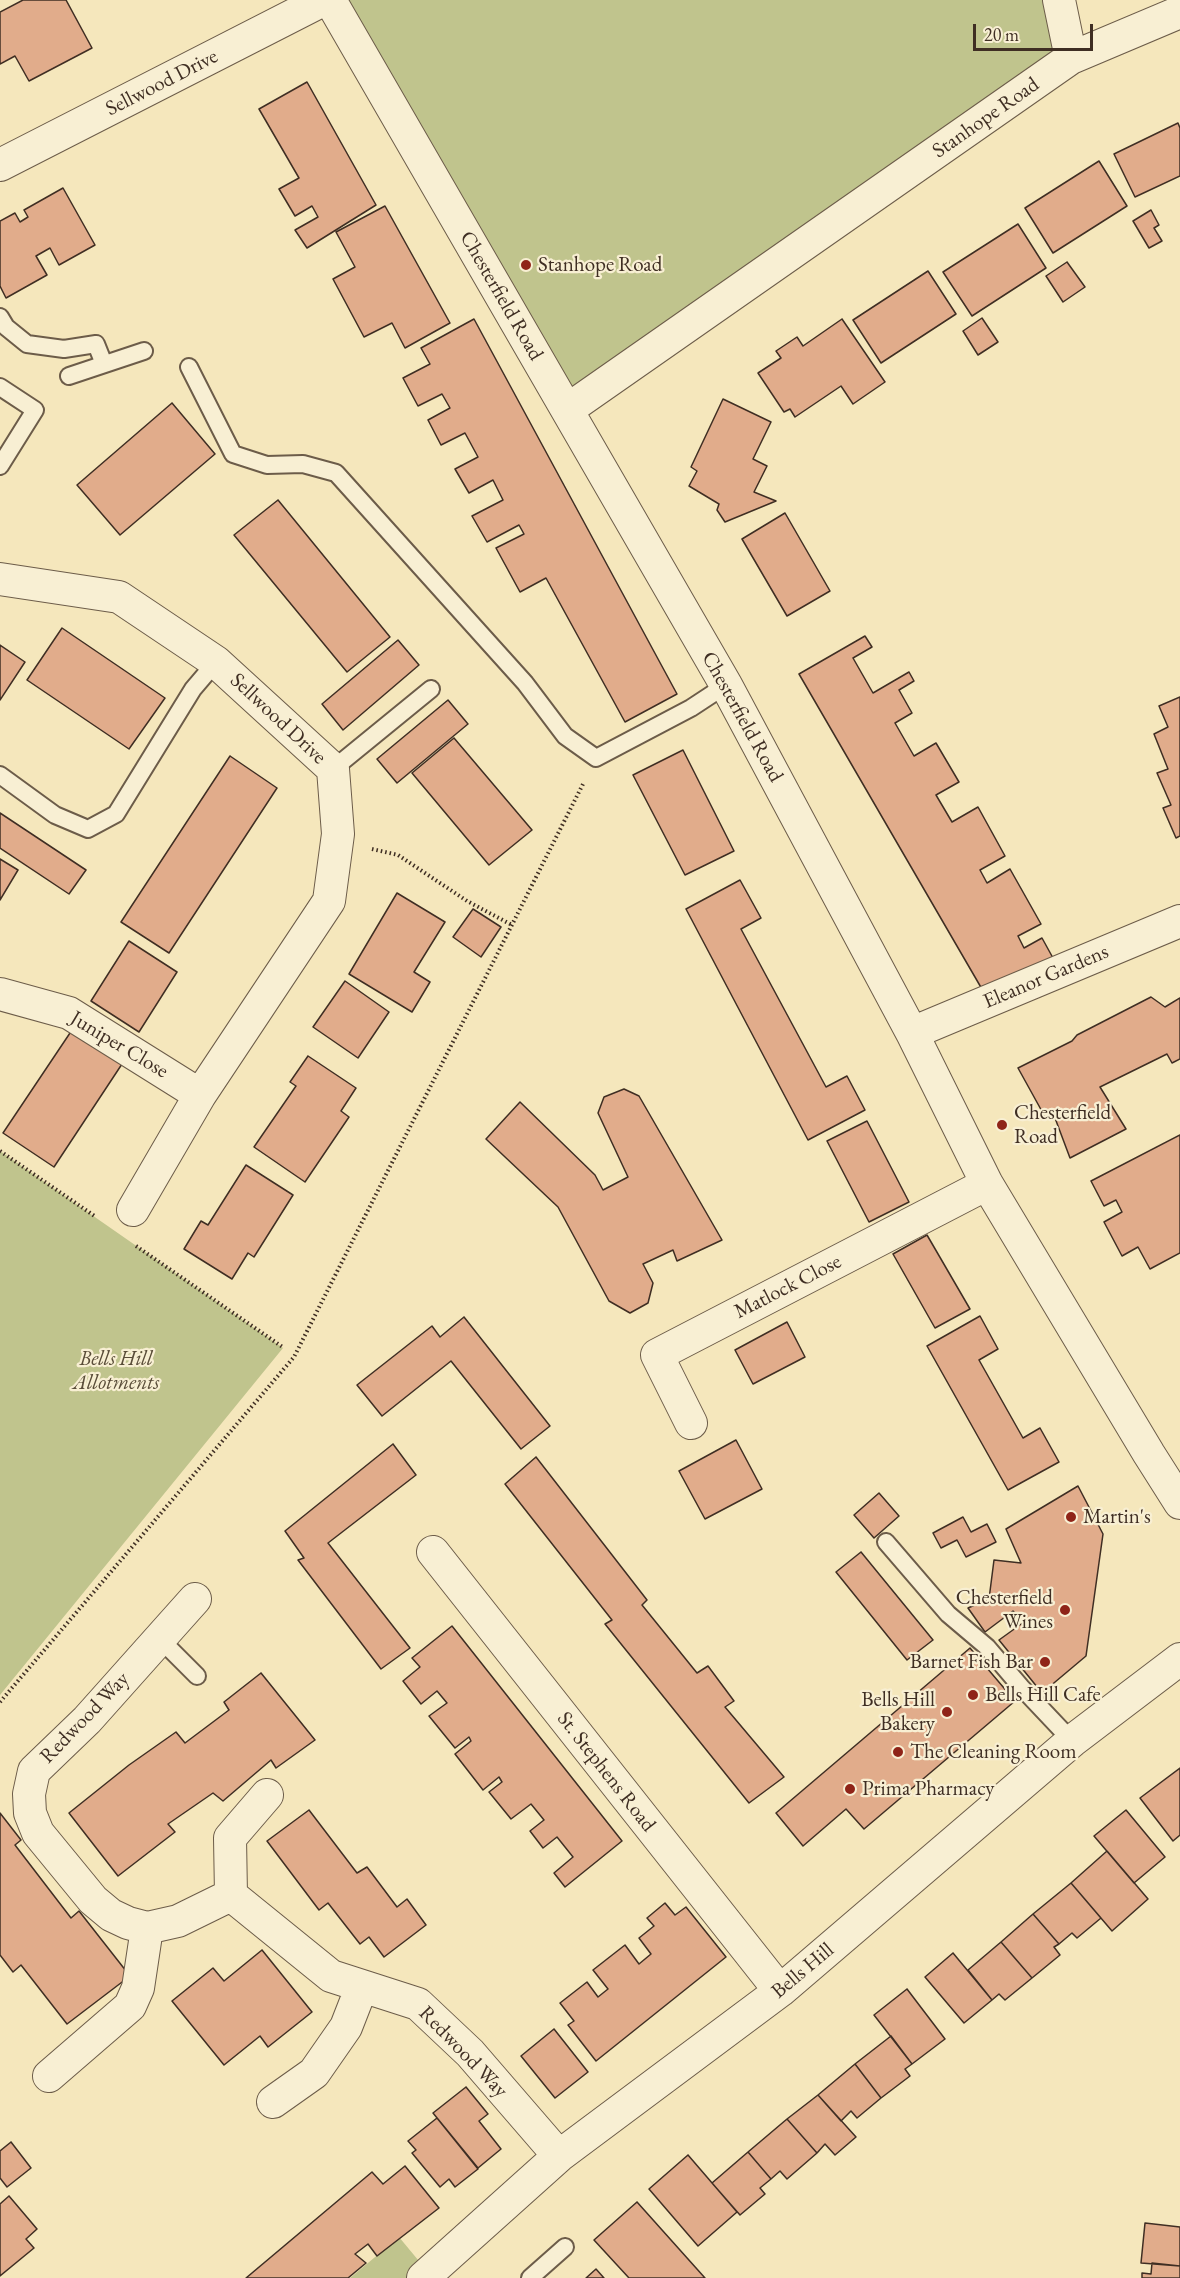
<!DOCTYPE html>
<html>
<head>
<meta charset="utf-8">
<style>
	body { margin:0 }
	#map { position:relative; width:1180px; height:2278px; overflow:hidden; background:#f5e7bc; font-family:"EB Garamond",serif }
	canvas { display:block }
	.scale { position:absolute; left:973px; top:24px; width:120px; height:27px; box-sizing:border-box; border:3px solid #3f2e23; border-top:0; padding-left:8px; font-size:18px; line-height:21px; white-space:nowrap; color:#3f2e23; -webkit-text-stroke:4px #f8efd3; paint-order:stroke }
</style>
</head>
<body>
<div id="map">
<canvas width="1180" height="2278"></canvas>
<div class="scale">20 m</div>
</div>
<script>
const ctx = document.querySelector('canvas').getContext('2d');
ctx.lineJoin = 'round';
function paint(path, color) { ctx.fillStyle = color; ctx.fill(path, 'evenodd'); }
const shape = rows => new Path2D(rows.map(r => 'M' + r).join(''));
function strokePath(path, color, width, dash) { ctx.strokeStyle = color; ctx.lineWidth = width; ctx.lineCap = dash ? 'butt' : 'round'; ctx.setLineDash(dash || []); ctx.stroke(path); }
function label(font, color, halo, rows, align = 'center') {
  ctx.font = font + ' "EB Garamond",serif'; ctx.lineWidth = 4.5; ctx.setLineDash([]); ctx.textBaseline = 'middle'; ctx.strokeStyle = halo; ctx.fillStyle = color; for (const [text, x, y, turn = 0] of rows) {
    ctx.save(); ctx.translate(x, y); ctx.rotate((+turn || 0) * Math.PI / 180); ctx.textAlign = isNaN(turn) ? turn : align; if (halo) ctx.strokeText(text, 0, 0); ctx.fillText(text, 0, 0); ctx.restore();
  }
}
paint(shape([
	[330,0,1069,0,1071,58,567,410],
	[0,1151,283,1348,0,1695],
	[399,2237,433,2278,350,2278]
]), '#c0c48d');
const building = shape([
	[23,0,66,0,92,48,29,81,15,56,0,64,0,12,23,0],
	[307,82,376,205,307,248,295,230,318,217,312,206,295,216,279,189,299,178,259,109,307,82],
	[1178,123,1180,128,1180,176,1135,197,1114,154,1178,123],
	[1099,161,1127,206,1053,253,1025,208,1099,161],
	[63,188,95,245,59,265,50,248,36,256,47,275,6,298,0,286,0,221,15,213,20,222,28,217,24,210,63,188],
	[385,206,450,323,405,348,392,323,364,337,333,279,355,267,336,232,385,206],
	[1151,210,1159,225,1154,228,1162,241,1149,248,1133,221,1151,210],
	[1018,224,1046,268,972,316,943,272,1018,224],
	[1067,262,1085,287,1063,302,1046,276,1067,262],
	[928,271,956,314,881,363,853,320,928,271],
	[982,318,998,342,978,355,963,331,982,318],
	[474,319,677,694,625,722,546,578,520,592,496,548,524,534,519,525,487,542,472,516,503,500,493,480,469,493,455,469,478,457,465,433,441,445,428,420,450,408,442,394,418,406,403,378,430,364,421,348,474,319],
	[842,319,885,382,853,404,841,386,795,417,790,409,784,412,758,373,781,358,776,351,797,337,803,346,842,319],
	[723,399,771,422,753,459,767,466,754,492,776,501,725,522,717,510,719,504,689,486,697,471,691,467,723,399],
	[172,403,215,454,120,535,77,485,172,403],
	[278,500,390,637,347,672,234,535,278,500],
	[785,513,830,591,787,616,742,539,785,513],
	[62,628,165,698,129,749,27,680,62,628],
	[865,636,872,647,853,658,873,693,909,672,914,681,899,690,912,713,895,723,914,756,936,743,959,782,936,795,952,822,978,807,1005,856,980,870,987,883,1010,869,1041,924,1018,936,1024,948,1042,938,1053,958,986,996,799,674,865,636],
	[398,640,419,665,343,730,322,704,398,640],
	[0,645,25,662,0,700,0,645],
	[1180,697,1180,836,1176,838,1163,808,1171,805,1157,773,1168,769,1154,734,1168,727,1159,706,1180,697],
	[448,700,468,724,397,783,377,759,448,700],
	[454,738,532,830,489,865,412,773,454,738],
	[683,750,734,851,685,875,633,775,683,750],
	[230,756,277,788,169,953,121,922,230,756],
	[0,813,86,870,69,894,0,848,0,813],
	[0,859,18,870,0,900,0,859],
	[740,880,761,918,741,929,826,1087,847,1076,865,1110,808,1140,686,909,740,880],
	[397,893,445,922,414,972,430,982,412,1012,349,974,397,893],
	[473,909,501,927,481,957,453,937,473,909],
	[129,941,177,972,139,1032,91,1001,129,941],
	[345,981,389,1012,358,1058,313,1027,345,981],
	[1151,997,1165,1007,1180,998,1180,1059,1172,1063,1167,1054,1100,1087,1126,1129,1070,1158,1052,1110,1044,1115,1018,1068,1072,1041,1077,1035,1151,997],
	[72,1030,122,1064,54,1167,3,1133,72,1030],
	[308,1056,356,1088,341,1111,349,1117,305,1182,254,1147,296,1086,290,1082,308,1056],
	[624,1089,639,1096,722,1240,677,1261,673,1250,643,1264,653,1283,648,1303,630,1313,609,1301,558,1207,486,1139,520,1102,595,1175,603,1190,628,1177,598,1113,604,1097,624,1089],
	[867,1121,909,1202,869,1222,827,1141,867,1121],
	[1180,1135,1180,1253,1150,1269,1138,1247,1122,1256,1104,1222,1122,1212,1116,1200,1104,1206,1091,1181,1180,1135],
	[246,1165,293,1195,254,1257,248,1253,232,1279,184,1249,201,1221,208,1225,246,1165],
	[927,1235,970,1309,935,1328,893,1254,927,1235],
	[980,1316,998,1349,979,1360,1023,1438,1040,1428,1059,1462,1008,1490,927,1346,980,1316],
	[464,1317,550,1426,521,1449,451,1361,382,1416,357,1385,432,1326,440,1337,464,1317],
	[787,1322,805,1357,753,1384,735,1350,787,1322],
	[736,1440,762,1489,705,1519,679,1471,736,1440],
	[393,1444,416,1475,328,1543,410,1648,381,1669,298,1560,304,1558,285,1531,393,1444],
	[536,1457,647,1600,642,1605,697,1673,708,1666,734,1701,725,1707,784,1777,749,1803,605,1624,612,1620,505,1484,536,1457],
	[1078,1486,1103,1534,1086,1656,1042,1693,999,1640,1024,1622,1013,1611,985,1632,968,1608,989,1599,994,1560,1021,1563,1006,1529,1078,1486],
	[879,1493,899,1516,874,1538,854,1515,879,1493],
	[963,1517,971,1532,987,1524,996,1542,966,1557,957,1540,941,1548,933,1533,963,1517],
	[861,1552,933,1640,907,1660,836,1572,861,1552],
	[452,1626,622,1841,565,1887,554,1873,573,1857,557,1837,543,1848,530,1831,544,1820,531,1804,511,1819,489,1792,502,1782,499,1777,483,1790,455,1754,471,1741,469,1737,455,1748,429,1716,447,1703,437,1691,421,1704,403,1681,420,1667,412,1658,452,1626],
	[970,1648,1015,1701,864,1829,846,1809,803,1846,776,1813,970,1648],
	[261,1673,315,1740,276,1768,271,1760,223,1801,213,1793,168,1824,175,1832,118,1876,69,1813,129,1765,176,1732,185,1743,229,1710,224,1702,261,1673],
	[1180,1768,1180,1835,1173,1841,1140,1798,1180,1768],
	[309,1810,357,1873,367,1867,397,1907,407,1899,426,1925,384,1957,369,1937,360,1944,328,1903,319,1910,267,1841,309,1810],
	[1126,1810,1165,1857,1134,1883,1094,1836,1126,1810],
	[0,1813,21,1840,15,1845,71,1918,79,1911,130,1976,67,2024,21,1965,13,1972,0,1955,0,1813],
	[1107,1851,1148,1899,1112,1931,1071,1883,1107,1851],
	[1071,1883,1101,1918,1077,1938,1072,1933,1059,1944,1033,1914,1071,1883],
	[665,1903,675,1915,686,1907,726,1957,596,2061,568,2025,574,2021,560,2003,587,1982,598,1997,608,1989,593,1970,625,1945,639,1964,651,1954,639,1938,654,1926,647,1918,665,1903],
	[1033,1914,1059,1944,1054,1947,1060,1955,1032,1978,1001,1942,1033,1914],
	[1001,1942,1032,1978,1005,2000,999,1994,992,2000,968,1970,1001,1942],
	[262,1950,312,2012,268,2047,260,2036,224,2065,172,2001,213,1968,224,1981,262,1950],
	[953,1953,992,2000,964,2023,925,1977,953,1953],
	[907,1989,945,2039,912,2064,874,2015,907,1989],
	[554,2029,588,2072,555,2098,521,2056,554,2029],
	[891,2036,912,2064,905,2069,910,2076,881,2098,855,2064,891,2036],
	[855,2064,881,2098,857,2118,851,2111,841,2121,818,2095,855,2064],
	[466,2087,488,2114,479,2121,501,2149,478,2168,433,2113,466,2087],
	[818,2095,856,2137,835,2155,825,2144,817,2153,787,2119,818,2095],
	[437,2118,478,2169,455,2187,449,2179,440,2187,412,2153,416,2150,408,2141,437,2118],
	[787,2119,817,2153,787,2179,780,2171,771,2179,748,2152,787,2119],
	[11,2142,31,2168,7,2187,0,2178,0,2151,11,2142],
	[748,2152,771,2179,760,2188,765,2194,740,2215,712,2183,748,2152],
	[688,2155,737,2212,698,2246,649,2189,688,2155],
	[405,2166,439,2208,377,2256,368,2244,355,2254,366,2263,348,2278,246,2278,372,2172,383,2184,405,2166],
	[9,2196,37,2229,26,2239,34,2248,0,2276,0,2204,9,2196],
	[637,2202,705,2278,629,2278,594,2240,637,2202],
	[1145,2223,1180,2227,1180,2266,1141,2263,1145,2223],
	[1152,2263,1180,2266,1180,2278,1142,2278,1142,2273,1151,2274,1152,2263],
	[596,2269,604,2278,586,2278,596,2269]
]);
paint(building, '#e1ac8b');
strokePath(building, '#3f2e23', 1.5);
const lane = shape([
	[0,317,6,327,27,344,64,349,96,344,104,364],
	[189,367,233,454,267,465,303,464,336,473,525,683,565,736,596,758,691,708,726,685],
	[69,376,144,351],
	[0,387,35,410,0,466],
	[333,769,431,689],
	[0,775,55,815,88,829,116,814,193,689,216,662],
	[886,1542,948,1614,987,1647,1021,1687,1072,1741],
	[158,1637,197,1676],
	[530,2278,565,2247]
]);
const street = shape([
	[330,0,726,685,912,1033,987,1184,1149,1454,1180,1503],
	[1059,0,1071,58],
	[0,165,323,0],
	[567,410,1071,58,1180,12],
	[0,579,119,597,216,662,333,769,338,834,329,901,200,1095,133,1210],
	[0,994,69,1013,200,1095],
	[912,1033,1180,921],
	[691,1423,657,1355,987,1184],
	[433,1552,780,1991],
	[195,1599,87,1720,34,1771,29,1794,30,1813,38,1833,93,1900,111,1915,128,1923,147,1928,178,1921,231,1895],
	[267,1795,230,1838,231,1895,331,1976,418,2004,470,2053,559,2156],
	[49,2076,130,2006,138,1988,147,1928],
	[273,2102,314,2073,346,2027,362,1986],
	[423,2278,559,2156,780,1991,1072,1741,1180,1659]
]);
strokePath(lane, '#6c5c49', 20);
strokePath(street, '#6c5c49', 34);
strokePath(shape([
	[372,849,398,855,467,901,512,925],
	[0,1151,96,1217],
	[136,1246,284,1348],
	[0,1702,294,1357,584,782]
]), '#3f2e23', 4, [1.5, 3]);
strokePath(lane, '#f8efd3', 16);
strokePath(street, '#f8efd3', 32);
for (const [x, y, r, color] of [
	[526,265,6,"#8f2418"],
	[1002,1125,6,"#8f2418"],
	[1071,1517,6,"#8f2418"],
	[1065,1610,6,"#8f2418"],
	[1045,1662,6,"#8f2418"],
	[973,1695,6,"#8f2418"],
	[947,1712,6,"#8f2418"],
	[898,1752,6,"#8f2418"],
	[850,1789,6,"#8f2418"]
]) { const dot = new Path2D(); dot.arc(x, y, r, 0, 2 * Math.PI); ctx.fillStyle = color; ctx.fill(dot); strokePath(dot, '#f8efd3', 2); }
label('21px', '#3f2e23', '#f8efd3', [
	["Sellwood Drive",162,83,-27],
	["Stanhope Road",986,118,-35],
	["Chesterfield Road",501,296,60],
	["Chesterfield Road",742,717,61],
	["Sellwood Drive",278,719,43],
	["Eleanor Gardens",1046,977,-23],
	["Juniper Close",119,1045,31],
	["Matlock Close",788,1287,-27],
	["Redwood Way",85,1718,-46],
	["St. Stephens Road",606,1772,52],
	["Bells Hill",803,1971,-40],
	["Redwood Way",463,2052,46]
]);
label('21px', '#3f2e23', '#f8efd3', [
	["Stanhope Road",538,265],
	["Chesterfield",1014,1113],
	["Road",1014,1137],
	["Martin's",1083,1517],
	["Chesterfield",1053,1598,"right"],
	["Wines",1053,1622,"right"],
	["Barnet Fish Bar",1033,1662,"right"],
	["Bells Hill Cafe",985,1695],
	["Bells Hill",935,1700,"right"],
	["Bakery",935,1724,"right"],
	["The Cleaning Room",910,1752],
	["Prima Pharmacy",862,1789]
], 'left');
label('italic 21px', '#594c38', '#f8efd3', [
	["Bells Hill",116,1359],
	["Allotments",116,1383]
]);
</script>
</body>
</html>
